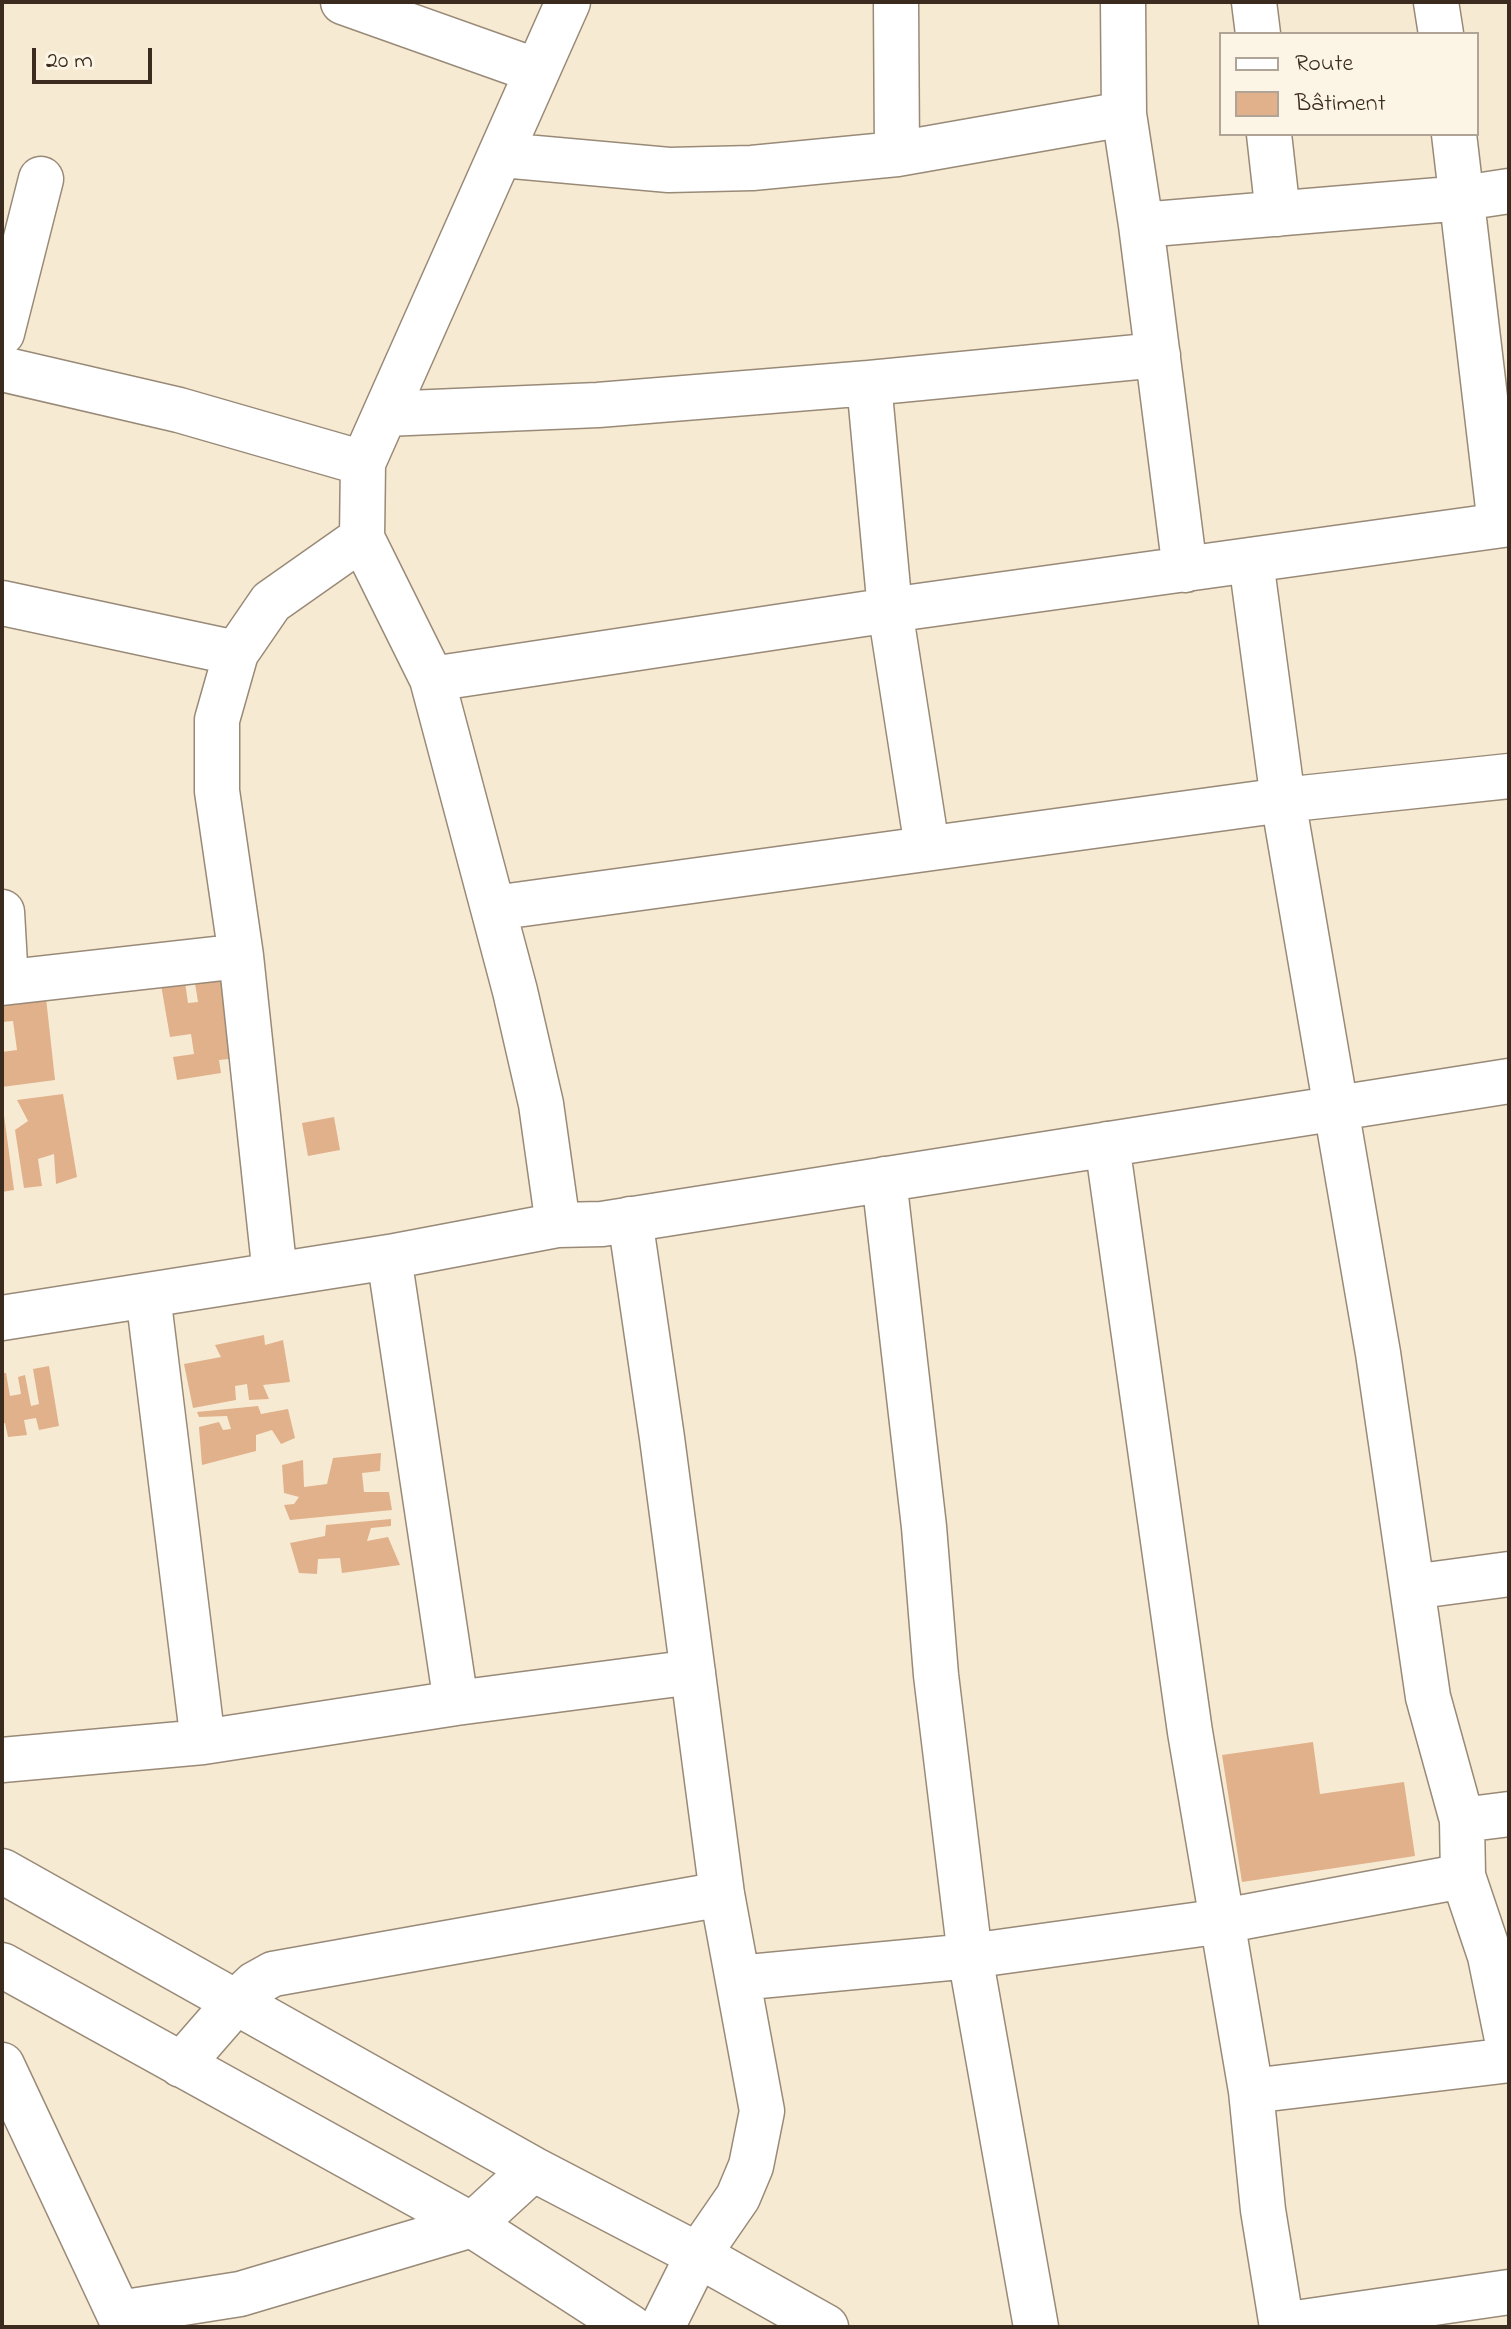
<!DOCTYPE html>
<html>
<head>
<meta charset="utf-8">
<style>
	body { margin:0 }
	#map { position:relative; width:1511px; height:2329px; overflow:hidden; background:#f7ead3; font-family:"Indie Flower",sans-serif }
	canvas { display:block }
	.frame { position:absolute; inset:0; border:4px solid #3b2a1e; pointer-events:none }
	.legend { position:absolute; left:1219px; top:32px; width:260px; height:104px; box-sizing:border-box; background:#fcf5e5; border:2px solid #afa495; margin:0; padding:10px 14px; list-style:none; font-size:24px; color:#3b2a1e }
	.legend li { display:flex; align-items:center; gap:16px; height:40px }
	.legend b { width:40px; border:2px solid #afa495 }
	.scale { position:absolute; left:32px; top:48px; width:120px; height:36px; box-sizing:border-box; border:4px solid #3b2a1e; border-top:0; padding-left:10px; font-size:24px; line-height:28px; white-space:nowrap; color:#3b2a1e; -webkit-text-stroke:6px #fcf5e5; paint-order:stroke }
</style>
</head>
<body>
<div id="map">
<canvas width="1511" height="2329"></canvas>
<div class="frame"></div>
<ul class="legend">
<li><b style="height:10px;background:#fff"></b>Route</li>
<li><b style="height:22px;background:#e0b18b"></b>Bâtiment</li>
</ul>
<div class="scale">20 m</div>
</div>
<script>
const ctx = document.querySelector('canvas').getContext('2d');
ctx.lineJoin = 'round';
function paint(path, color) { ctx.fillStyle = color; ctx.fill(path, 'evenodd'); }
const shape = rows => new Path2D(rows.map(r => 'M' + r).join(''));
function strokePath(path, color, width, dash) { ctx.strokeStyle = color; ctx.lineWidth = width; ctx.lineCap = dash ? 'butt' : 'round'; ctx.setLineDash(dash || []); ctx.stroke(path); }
paint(shape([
	[224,972,238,1058,219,1060,221,1073,177,1080,173,1057,194,1054,191,1034,170,1037,160,979,184,975,188,1003,198,1002,194,977],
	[46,998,55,1080,2,1087,2,1052,17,1050,13,1021,2,1022,2,1002],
	[63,1094,77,1177,56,1184,54,1154,38,1159,42,1186,24,1188,15,1130,28,1121,17,1100],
	[4,1115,14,1190,2,1192,2,1116],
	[334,1117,340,1150,308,1156,302,1123],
	[264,1335,265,1345,283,1340,290,1382,263,1385,269,1399,249,1400,247,1384,235,1386,236,1400,193,1408,184,1364,221,1357,215,1345],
	[49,1366,59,1426,39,1430,36,1418,24,1420,27,1435,8,1437,5,1423,2,1424,2,1373,6,1373,10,1396,21,1394,18,1377,25,1375,31,1406,39,1404,33,1369],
	[258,1406,261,1414,288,1409,295,1438,281,1444,272,1430,256,1435,256,1451,202,1465,199,1427,219,1422,223,1430,231,1429,227,1416,199,1417,197,1412],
	[381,1453,380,1471,362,1473,364,1492,389,1492,392,1510,290,1520,284,1505,294,1504,299,1497,284,1493,282,1465,303,1460,304,1487,327,1484,333,1458],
	[391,1519,391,1526,371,1528,367,1541,388,1537,400,1565,342,1573,340,1558,318,1559,317,1574,299,1573,290,1543,325,1536,326,1525],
	[1313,1742,1320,1794,1404,1782,1415,1856,1242,1882,1222,1755]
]), '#e0b18b');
const minor = shape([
	[343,2,537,71],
	[896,2,897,154],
	[1123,2,1124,114,1141,225,1185,570],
	[1254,2,1258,34],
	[1436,2,1441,34],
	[1269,134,1278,214],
	[1454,134,1500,525],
	[502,155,669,170,752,168,897,154,1124,114],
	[1141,225,1463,198,1509,191],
	[2,333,41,179],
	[2,369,179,410,363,463],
	[869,383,890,610,927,847],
	[385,414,598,405,869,383,1158,355],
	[1251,561,1283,800,1378,1353,1428,1697,1462,1820,1463,1876,1490,1956,1509,2049],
	[2,603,236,653],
	[432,679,890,610,1509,524],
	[494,908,1283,800,1509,776],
	[2,912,6,982],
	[2,983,241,956],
	[1107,1144,1190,1732,1251,2091,1263,2210,1282,2327],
	[884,1179,924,1527,936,1675,970,1956,1036,2327],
	[630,1219,662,1438,722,1894,762,2111,751,2166,738,2197,698,2255,662,2327],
	[558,1225,541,1104,515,991,432,679,362,538,363,463,568,2],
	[389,1257,456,1703],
	[275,1275,241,956,217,791,217,720,236,653,271,602,362,538],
	[148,1295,203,1742],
	[2,1318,389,1257,558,1225,602,1224,1509,1081],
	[1412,1587,1509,1574],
	[2,1760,203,1742,456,1703,693,1672],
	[1462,1820,1509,1814],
	[2,1871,533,2169,698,2255,826,2327],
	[2,1965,472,2225,630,2327],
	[738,1978,970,1956,1223,1921,1463,1876],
	[2,2065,125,2327],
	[181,2065,235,2003,255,1984,273,1974,722,1894],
	[1251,2091,1509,2060],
	[119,2313,240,2294,472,2225,533,2169],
	[1282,2325,1509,2292]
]);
strokePath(minor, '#998a78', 47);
strokePath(minor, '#fff', 44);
</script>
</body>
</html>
